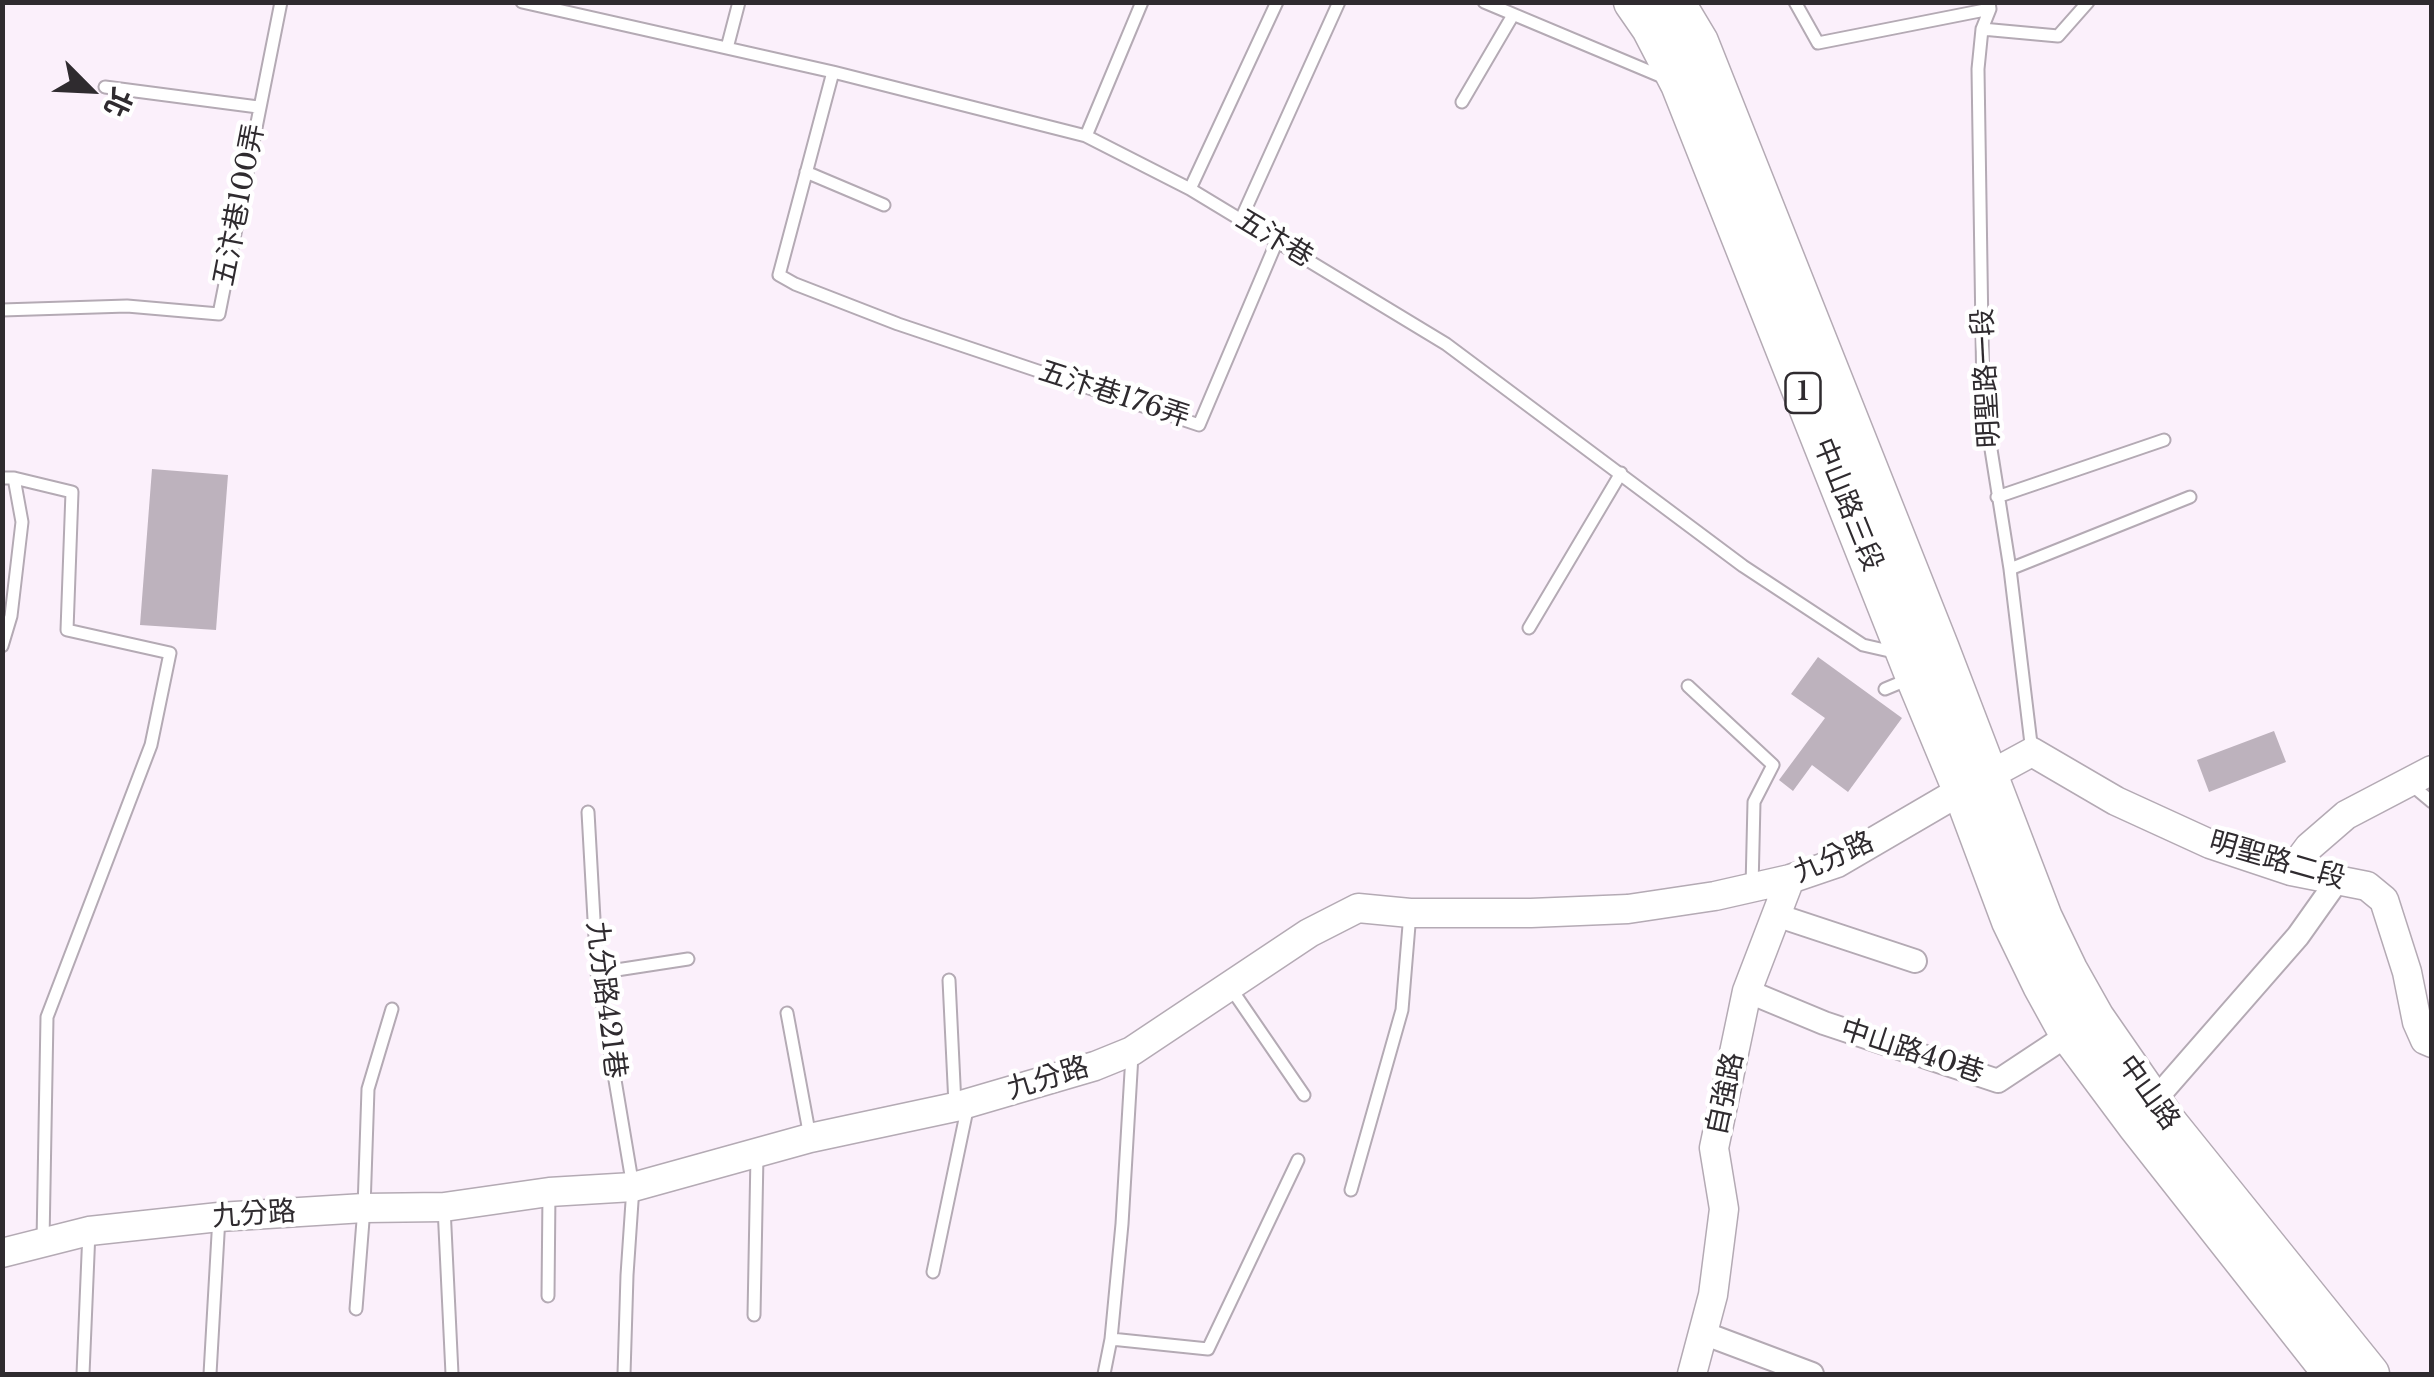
<!DOCTYPE html>
<html>
<head>
<meta charset="utf-8">
<style>
	body { margin:0 }
	#map { position:relative; width:2434px; height:1377px; overflow:hidden; background:#fbf0fb; font-family:"Libre Baskerville","Noto Sans TC",serif }
	canvas { display:block }
	.frame { position:absolute; inset:0; border:5px solid #2f2b2f; pointer-events:none }
	.north { position:absolute; left:40px; top:40px; width:100px; height:100px; -webkit-text-stroke:8px #fff; paint-order:stroke; rotate:114deg; font-size:28px; font-weight:700; line-height:40px; text-align:center; color:#2f2b2f }
	.north::after { content:''; display:block; margin:auto; width:35px; height:45px; background:#2f2b2f; clip-path:polygon(50% 0,100% 100%,50% 72%,0 100%) }
</style>
</head>
<body>
<div id="map">
<canvas width="2434" height="1377"></canvas>
<div class="frame"></div>
<div class="north">北</div>
</div>
<script>
const ctx = document.querySelector('canvas').getContext('2d');
ctx.lineJoin = 'round';
function paint(path, color) { ctx.fillStyle = color; ctx.fill(path, 'evenodd'); }
const shape = rows => new Path2D(rows.map(r => 'M' + r).join(''));
function strokePath(path, color, width, dash) { ctx.strokeStyle = color; ctx.lineWidth = width; ctx.lineCap = dash ? 'butt' : 'round'; ctx.setLineDash(dash || []); ctx.stroke(path); }
function label(font, color, halo, rows, align = 'center') {
  ctx.font = font + ' "Libre Baskerville","Noto Sans TC",serif'; ctx.lineWidth = 9; ctx.setLineDash([]); ctx.textBaseline = 'middle'; ctx.strokeStyle = halo; ctx.fillStyle = color; for (const [text, x, y, turn = 0] of rows) {
    ctx.save(); ctx.translate(x, y); ctx.rotate((+turn || 0) * Math.PI / 180); ctx.textAlign = isNaN(turn) ? turn : align; if (halo) ctx.strokeText(text, 0, 0); ctx.fillText(text, 0, 0); ctx.restore();
  }
}
paint(shape([
	[152,469,228,475,216,630,140,625],
	[1818,657,1902,718,1848,792,1812,765,1793,791,1779,780,1825,718,1791,694],
	[2274,731,2286,762,2209,792,2197,760]
]), '#bdb2bd');
const service = shape([
	[522,2,833,72,1086,136,1190,189,1446,344,1743,566,1863,645,1898,653],
	[1484,2,1665,78],
	[1795,2,1818,43,1990,9],
	[1989,2,1990,9,1982,29,1978,69,1983,399,2010,569,2032,752],
	[1982,29,2058,36,2088,2],
	[727,48,739,2],
	[833,72,779,275,795,284,898,324,1199,425,1277,241],
	[105,87,258,107],
	[1462,102,1513,15],
	[1086,136,1142,2],
	[806,172,884,205],
	[1190,189,1277,2],
	[1241,219,1339,2],
	[2,310,127,306,219,314,281,2],
	[2,478,14,478,72,492,67,630,170,653,151,745,47,1017,43,1242],
	[1997,497,2164,440],
	[2010,569,2190,497],
	[1529,628,1621,473],
	[2,646,11,616,22,522,14,478],
	[1688,686,1773,765,1754,802,1752,888],
	[1885,689,1909,679],
	[2408,782,2432,802],
	[588,812,597,973,633,1187,627,1275,624,1374],
	[597,973,688,959],
	[949,980,955,1105],
	[1230,987,1304,1095],
	[787,1013,810,1137],
	[1351,1190,1402,1010,1410,913],
	[444,1207,452,1374],
	[933,1272,968,1105],
	[548,1296,549,1192],
	[356,1309,364,1208,368,1089,392,1009],
	[754,1315,757,1155],
	[1111,1339,1208,1349,1298,1160],
	[83,1374,89,1231],
	[210,1374,219,1217],
	[1104,1374,1111,1339,1122,1224,1132,1055]
]);
const minor = shape([
	[1776,915,1915,961],
	[1747,991,1824,1023,1998,1081,2069,1034],
	[2153,1102,2298,936,2337,881],
	[1703,1333,1812,1374]
]);
const tertiary = shape([
	[2291,871,2309,847,2346,815,2432,770],
	[2,1253,89,1231,219,1217,364,1208,444,1207,549,1192,633,1187,810,1138,955,1107,1095,1066,1132,1051,1309,933,1358,908,1410,913,1531,913,1628,909,1715,896,1790,879,1837,863,1962,790,2032,752,2116,801,2210,844,2291,871,2367,886,2384,900,2407,972,2417,1022,2425,1040,2432,1043],
	[1692,1374,1713,1295,1724,1209,1714,1148,1747,991,1790,879]
]);
const primary = shape([
	[1633,2,1651,28,1680,84,1915,677,1962,790,2011,921,2042,985,2069,1034,2136,1124,2333,1374],
	[1675,2,1699,42,1940,649,2043,918,2068,970,2095,1018,2167,1122,2370,1374]
]);
strokePath(service, '#b4aab4', 15);
strokePath(minor, '#b4aab4', 26);
strokePath(tertiary, '#b4aab4', 31);
strokePath(primary, '#b4aab4', 41);
strokePath(service, '#fff', 11);
strokePath(minor, '#fff', 22);
strokePath(tertiary, '#fff', 28);
strokePath(primary, '#fff', 38);
for (const [x, y, w] of [
	[1803,393,35]
]) { const box = new Path2D(); box.roundRect(x - w / 2, y - 20, w, 40, 8); ctx.fillStyle = '#fff'; ctx.fill(box); strokePath(box, '#2f2b2f', 2.5); }
label('bold 25px', '#2f2b2f', null, [
	["1",1803,393]
]);
label('28px', '#2f2b2f', '#fff', [
	["五汴巷100弄",240,205,-79],
	["五汴巷",1274,239,31],
	["明聖路一段",1987,378,-93],
	["五汴巷176弄",1114,395,18],
	["中山路三段",1847,505,68],
	["九分路",1834,858,-24],
	["明聖路二段",2277,861,16],
	["九分路421巷",605,1000,83],
	["中山路40巷",1912,1052,18],
	["九分路",1048,1079,-17],
	["中山路",2148,1093,54],
	["自強路",1726,1094,-78],
	["九分路",254,1215,-4]
]);
</script>
</body>
</html>
